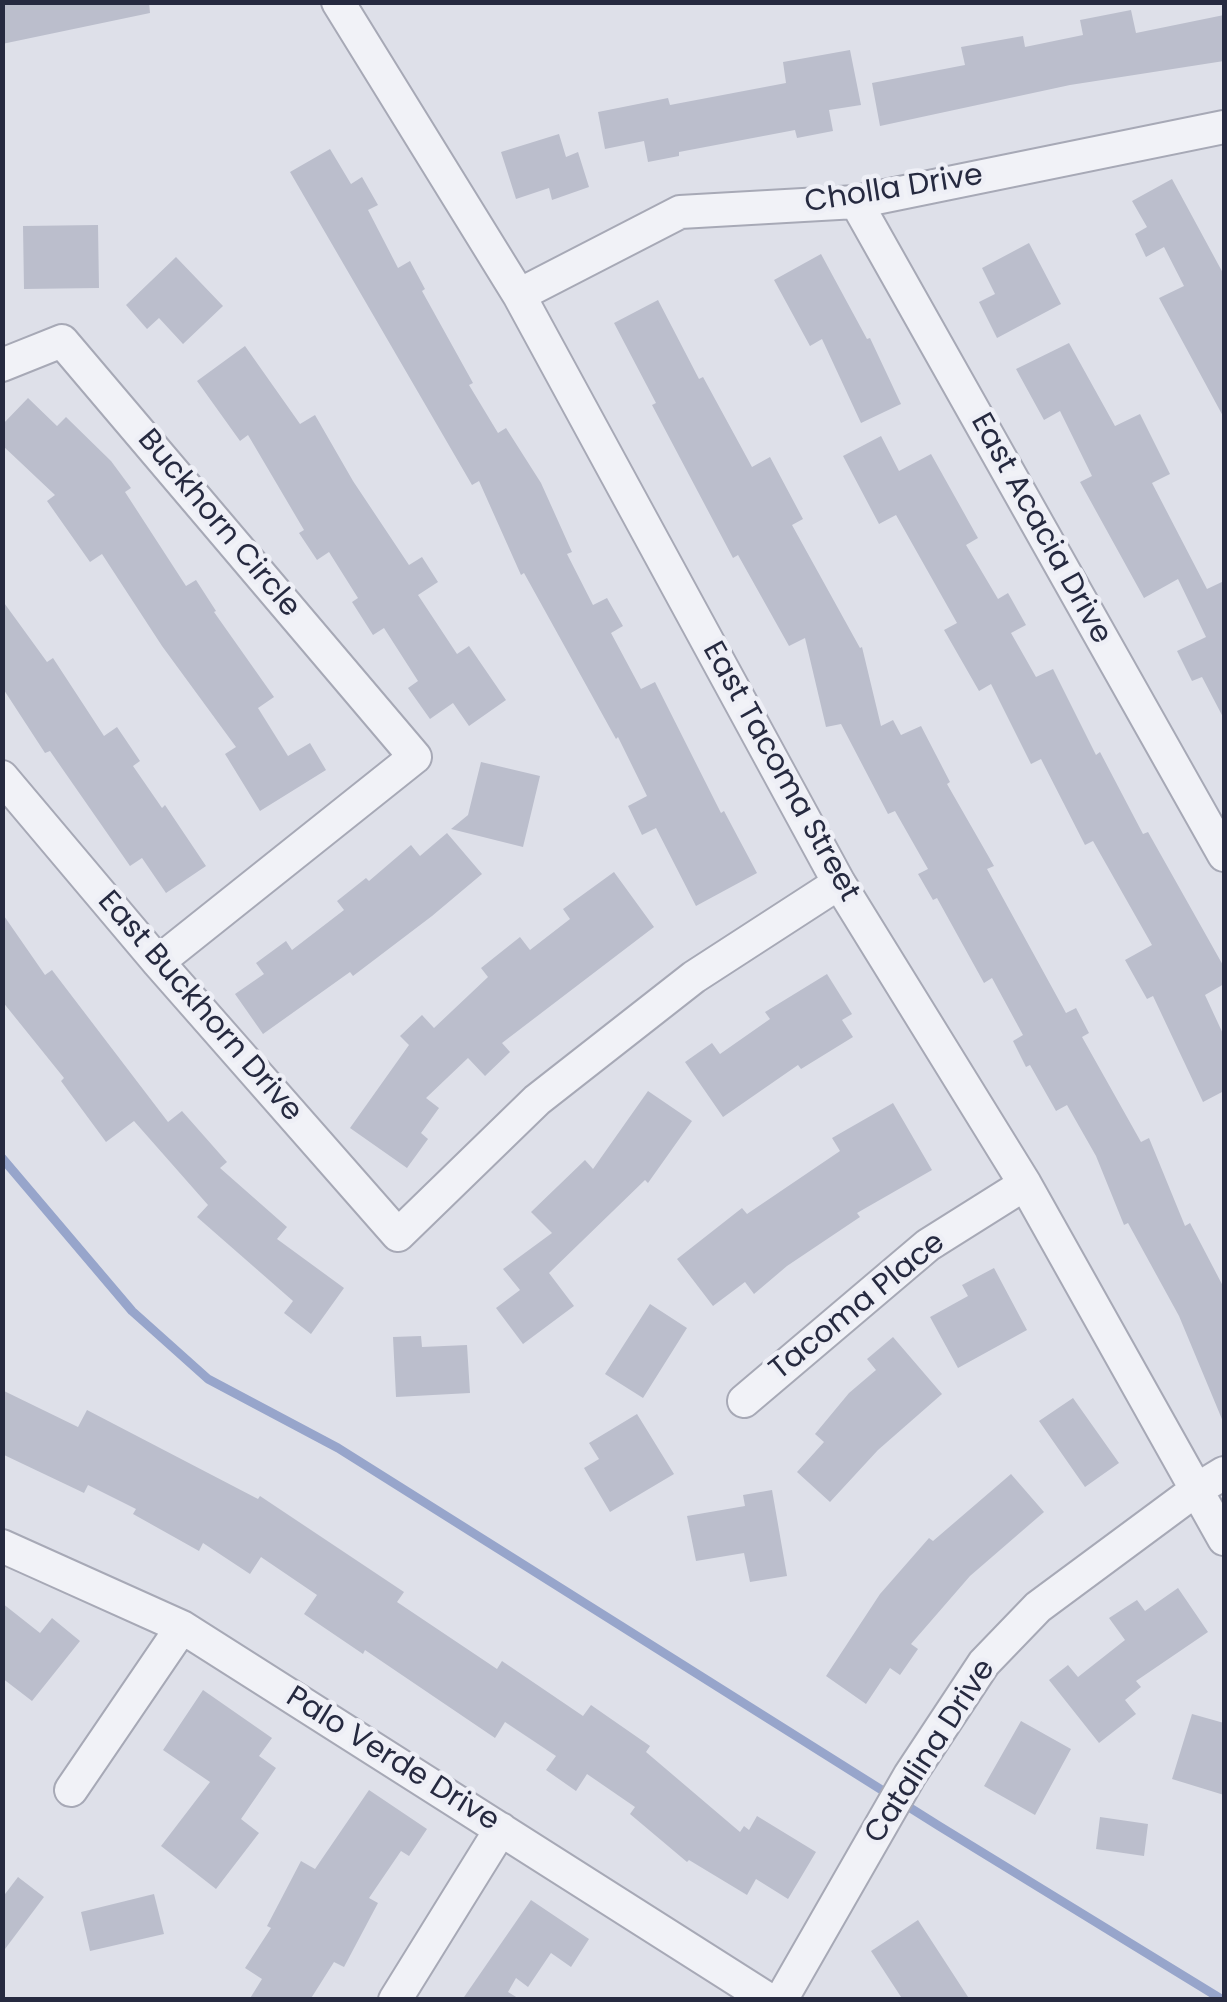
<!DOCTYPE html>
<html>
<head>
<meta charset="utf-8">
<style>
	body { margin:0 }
	#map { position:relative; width:1227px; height:2002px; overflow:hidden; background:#dee0e9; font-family:Poppins,sans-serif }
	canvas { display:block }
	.frame { position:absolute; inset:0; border:5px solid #262a40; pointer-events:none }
</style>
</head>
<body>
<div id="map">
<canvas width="1227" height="2002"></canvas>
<div class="frame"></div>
</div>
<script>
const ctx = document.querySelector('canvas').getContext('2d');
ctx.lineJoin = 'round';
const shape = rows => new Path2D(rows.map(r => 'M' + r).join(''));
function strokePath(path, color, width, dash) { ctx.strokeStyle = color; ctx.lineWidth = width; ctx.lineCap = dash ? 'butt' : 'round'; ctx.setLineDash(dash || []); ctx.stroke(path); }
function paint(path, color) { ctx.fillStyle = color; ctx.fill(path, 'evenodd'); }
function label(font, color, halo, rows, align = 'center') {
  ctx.font = font + ' Poppins,sans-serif'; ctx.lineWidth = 9; ctx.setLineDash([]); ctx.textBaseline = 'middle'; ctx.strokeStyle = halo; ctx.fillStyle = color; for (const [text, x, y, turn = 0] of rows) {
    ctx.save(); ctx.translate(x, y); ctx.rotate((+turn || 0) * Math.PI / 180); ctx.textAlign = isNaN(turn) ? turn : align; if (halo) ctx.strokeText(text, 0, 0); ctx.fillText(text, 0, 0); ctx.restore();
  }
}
strokePath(shape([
	[2,1158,132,1311,208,1379,338,1448,939,1826,1223,2000]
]), '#97a5cb', 9);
paint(shape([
	[2,2,149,2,150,13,2,44],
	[1131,10,1136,33,1224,15,1224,61,1070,85,880,126,872,83,965,65,961,47,1023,36,1025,47,1083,35,1080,20],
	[850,50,861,105,829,110,833,131,797,138,795,130,679,152,679,156,648,162,644,141,605,149,598,112,668,98,670,105,786,83,783,62],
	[559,134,566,157,578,152,589,187,552,200,549,188,516,199,501,152],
	[330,149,351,184,362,177,378,205,368,210,398,268,410,261,425,289,422,291,473,383,469,385,498,433,506,428,541,483,572,552,567,554,593,605,607,598,623,626,611,633,641,689,655,682,721,813,724,811,757,873,696,906,656,828,642,835,628,806,647,796,618,737,616,739,524,573,521,575,479,481,472,485,290,172],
	[1172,179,1224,275,1224,418,1159,298,1184,286,1164,247,1146,257,1135,234,1147,227,1132,201],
	[98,225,99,288,24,289,23,226],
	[1029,243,1061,304,997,338,979,302,995,294,982,268],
	[821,254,867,339,870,338,901,404,861,423,822,339,810,346,774,280],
	[176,257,223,306,183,344,159,318,147,329,126,305],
	[658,300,699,379,703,377,752,467,770,457,803,519,792,525,860,648,862,647,881,726,893,720,901,735,921,726,950,782,947,784,994,866,987,869,1066,1013,1076,1008,1089,1033,1082,1037,1141,1142,1149,1138,1185,1226,1190,1223,1224,1288,1224,1424,1179,1316,1128,1223,1124,1225,1096,1156,1067,1105,1056,1111,1030,1065,1026,1067,1013,1041,1023,1035,992,978,984,983,937,898,933,900,918,874,928,869,895,811,888,814,841,724,826,727,805,638,789,646,738,555,733,558,652,405,656,403,614,323],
	[1069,343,1115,426,1140,414,1170,474,1152,483,1207,589,1224,581,1224,719,1202,677,1192,681,1177,651,1206,637,1178,579,1144,598,1080,482,1092,476,1060,411,1044,420,1016,369],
	[245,346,300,424,315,415,353,481,409,565,422,557,438,582,418,595,457,654,469,646,506,700,469,726,453,703,430,719,408,688,418,681,384,628,373,635,352,602,358,598,329,552,317,560,299,533,304,530,248,435,240,441,197,381],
	[28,398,57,426,66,417,111,461,131,488,125,492,186,586,196,580,216,611,214,612,274,697,258,708,288,756,310,743,326,770,260,811,225,754,236,747,162,646,102,554,90,562,47,501,55,495,2,445,2,425],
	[881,436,899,471,931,454,978,538,966,545,998,599,1008,593,1026,625,1011,633,1036,677,1053,669,1096,755,1100,752,1143,834,1148,832,1224,967,1224,984,1205,995,1224,1036,1224,1091,1203,1102,1153,996,1147,999,1125,960,1152,945,1093,841,1085,845,1041,759,1031,764,991,684,979,691,944,630,957,623,896,515,879,524,843,456],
	[2,600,47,662,53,658,104,736,117,727,140,761,133,766,162,808,165,805,206,866,166,893,142,858,130,866,50,751,45,753,2,687],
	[481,762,540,776,523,847,451,829,468,815],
	[447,833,482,874,432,916,353,976,350,972,263,1034,235,994,264,974,256,963,286,941,292,950,344,910,337,901,366,878,369,881,411,845,420,856],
	[614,872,654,927,502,1043,510,1052,485,1076,468,1058,426,1098,439,1108,421,1133,428,1139,407,1168,350,1128,409,1045,400,1036,422,1015,434,1028,488,977,481,968,520,937,530,950,570,919,563,909],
	[2,913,45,975,52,970,168,1122,182,1111,227,1162,220,1168,287,1227,277,1239,344,1288,311,1334,284,1313,293,1301,197,1217,208,1205,134,1121,106,1142,61,1081,64,1078,2,1001],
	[827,974,852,1014,842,1020,853,1037,801,1069,798,1065,723,1117,685,1062,712,1043,720,1054,770,1019,765,1012],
	[648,1091,692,1121,648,1183,645,1180,549,1273,574,1306,523,1344,496,1308,520,1290,503,1269,552,1233,531,1212,585,1160,593,1169],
	[893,1103,932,1170,857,1213,860,1217,787,1266,754,1294,745,1282,713,1306,677,1259,742,1208,747,1214,840,1151,832,1138],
	[994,1268,1027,1330,958,1368,930,1317,968,1296,962,1285],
	[650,1304,687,1328,643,1398,605,1374],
	[421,1336,422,1347,467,1345,470,1393,396,1397,393,1337],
	[893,1337,942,1394,878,1450,830,1502,797,1472,824,1442,815,1434,849,1393,876,1370,867,1359],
	[2,1390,78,1427,87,1410,258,1499,260,1496,404,1592,397,1602,497,1669,502,1661,583,1716,591,1705,650,1746,646,1752,740,1832,744,1826,749,1830,757,1816,816,1852,788,1899,756,1879,747,1895,689,1860,687,1862,630,1814,635,1807,587,1774,576,1791,546,1770,556,1756,505,1722,495,1738,365,1650,363,1654,304,1614,317,1595,261,1557,250,1574,203,1543,199,1551,133,1514,136,1509,88,1485,84,1493,2,1454],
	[1073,1398,1119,1463,1085,1487,1039,1421],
	[637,1414,674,1474,610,1512,584,1468,599,1459,589,1443],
	[1011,1474,1044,1512,970,1576,911,1644,918,1649,900,1675,890,1668,866,1704,826,1676,880,1594,929,1538,933,1541],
	[772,1490,787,1576,750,1582,744,1553,696,1561,687,1516,745,1506,743,1495],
	[1178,1588,1208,1632,1136,1681,1141,1687,1125,1700,1136,1714,1099,1743,1049,1680,1068,1665,1078,1677,1125,1640,1109,1618,1137,1600,1145,1611],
	[2,1603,40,1633,52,1618,80,1641,32,1701,2,1678],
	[203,1690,272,1738,259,1756,276,1768,241,1819,259,1833,216,1889,161,1846,210,1782,163,1750],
	[1192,1714,1224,1723,1224,1795,1172,1779],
	[1021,1721,1071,1749,1035,1815,984,1786],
	[369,1790,427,1829,409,1856,401,1851,369,1898,378,1903,344,1967,334,1962,310,2000,249,2000,262,1979,245,1968,271,1928,267,1926,301,1861,315,1869],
	[1100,1817,1148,1824,1144,1856,1096,1849],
	[18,1877,44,1897,2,1953,2,1898],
	[154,1894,164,1934,90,1951,81,1912],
	[531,1900,589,1939,571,1967,551,1953,528,1987,516,1978,508,1992,521,2000,462,2000],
	[918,1920,970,2000,903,2000,871,1951]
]), '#bbbecc');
const minor = shape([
	[338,2,519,295,839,883,1025,1184,1224,1539],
	[856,202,1224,855],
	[519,295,680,212,856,202,1224,127],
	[2,365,62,341,415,757,158,962],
	[2,777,158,962,398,1235,537,1100,694,977,839,883],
	[744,1401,928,1245,1025,1184],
	[2,1546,182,1627,769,2000],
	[71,1790,182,1627],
	[395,2000,501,1829],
	[781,2000,910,1775,984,1663,1038,1607,1196,1490,1224,1473]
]);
strokePath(minor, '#a7a9b6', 36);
strokePath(minor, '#f1f2f7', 32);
label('30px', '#262a40', '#eeeff6', [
	["Cholla Drive",894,190,-9],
	["Buckhorn Circle",218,524,50],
	["East Acacia Drive",1040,529,61],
	["East Tacoma Street",780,772,61],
	["East Buckhorn Drive",199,1007,49],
	["Tacoma Place",858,1307,-39],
	["Catalina Drive",931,1752,-57],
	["Palo Verde Drive",392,1760,32]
]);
</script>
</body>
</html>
